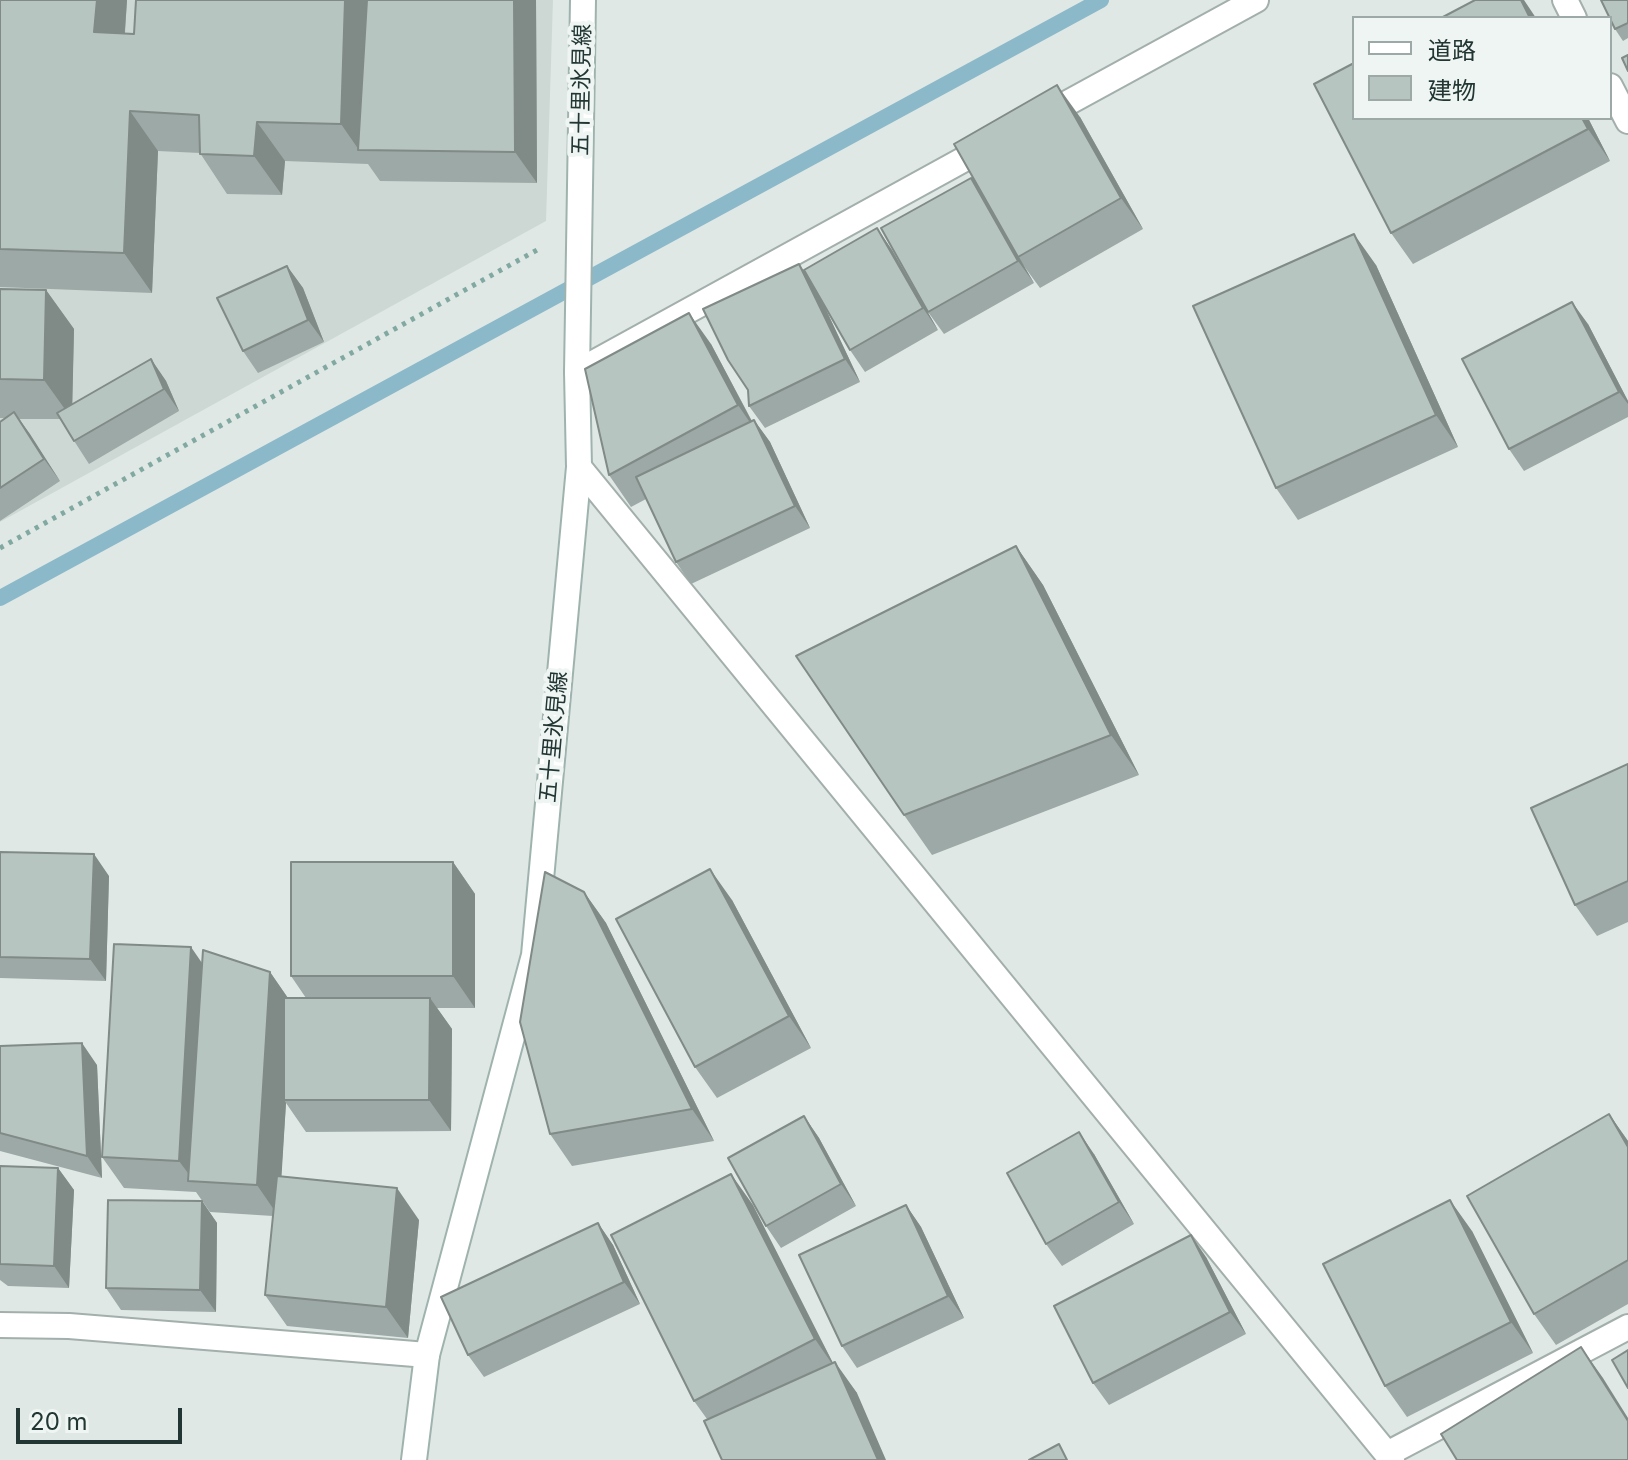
<!DOCTYPE html>
<html>
<head>
<meta charset="utf-8">
<style>
	body { margin:0 }
	#map { position:relative; width:1628px; height:1460px; overflow:hidden; background:#dfe8e5; font-family:Inter,"Noto Sans JP",sans-serif }
	canvas { display:block }
	.legend { position:absolute; left:1352px; top:16px; width:260px; height:104px; box-sizing:border-box; background:#eef5f3; border:2px solid #9ca9a6; margin:0; padding:10px 14px; list-style:none; font-size:24px; color:#223633 }
	.legend li { display:flex; align-items:center; gap:16px; height:40px }
	.legend b { width:40px; border:2px solid #9ca9a6 }
	.scale { position:absolute; left:16px; top:1408px; width:166px; height:36px; box-sizing:border-box; border:4px solid #223633; border-top:0; padding-left:10px; font-size:24px; line-height:28px; white-space:nowrap; color:#223633; -webkit-text-stroke:6px #eef5f3; paint-order:stroke }
</style>
</head>
<body>
<div id="map">
<canvas width="1628" height="1460"></canvas>
<ul class="legend">
<li><b style="height:10px;background:#fff"></b>道路</li>
<li><b style="height:22px;background:#b7c5c1"></b>建物</li>
</ul>
<div class="scale">20 m</div>
</div>
<script>
const ctx = document.querySelector('canvas').getContext('2d');
ctx.lineJoin = 'round';
function paint(path, color) { ctx.fillStyle = color; ctx.fill(path, 'evenodd'); }
const shape = rows => new Path2D(rows.map(r => 'M' + r).join(''));
function strokePath(path, color, width, dash) { ctx.strokeStyle = color; ctx.lineWidth = width; ctx.lineCap = dash ? 'butt' : 'round'; ctx.setLineDash(dash || []); ctx.stroke(path); }
function label(font, color, halo, rows, align = 'center') {
  ctx.font = font + ' Inter,"Noto Sans JP",sans-serif'; ctx.lineWidth = 8; ctx.setLineDash([]); ctx.textBaseline = 'middle'; ctx.strokeStyle = halo; ctx.fillStyle = color; for (const [text, x, y, turn = 0] of rows) {
    ctx.save(); ctx.translate(x, y); ctx.rotate((+turn || 0) * Math.PI / 180); ctx.textAlign = isNaN(turn) ? turn : align; if (halo) ctx.strokeText(text, 0, 0); ctx.fillText(text, 0, 0); ctx.restore();
  }
}
paint(shape([
	[0,0,553,0,546,221,0,522]
]), '#cdd8d4');
strokePath(shape([
	[0,598,1101,0]
]), '#8bb9c9', 16);
const street = shape([
	[1565,0,1574,18],
	[1610,86,1628,121],
	[1040,118,1256,0],
	[577,372,990,145],
	[579,467,1392,1460],
	[0,1325,69,1326,427,1355],
	[1387,1454,1628,1327]
]);
const secondary = shape([
	[414,1460,427,1355,534,955,579,467,577,372,583,0]
]);
strokePath(street, '#a3afac', 28);
strokePath(secondary, '#9fb3ae', 28);
strokePath(shape([
	[0,548,537,250]
]), '#82a9a1', 5, [4, 6]);
strokePath(street, '#fff', 24);
strokePath(secondary, '#fff', 24);
paint(shape([
	[0,0,127,0,125,33,134,34,536,0,537,183,380,181,368,164,285,161,282,195,227,194,200,153,158,151,152,293,0,287],
	[1628,0,1628,38,1623,41,1615,29],
	[1080,117,1143,229,1040,288,1021,262,1034,283,944,334,928,312,984,197],
	[1588,118,1610,161,1413,264,1391,233],
	[877,228,892,250,938,330,865,372,850,350,824,306,860,382,765,428,749,406,804,270],
	[1376,265,1458,447,1298,520,1276,488],
	[287,266,303,288,324,342,258,373,243,351],
	[0,289,46,290,74,329,72,404,151,359,166,381,179,411,89,464,60,419,19,419,60,481,0,521,0,422,5,418,0,418],
	[1588,324,1628,401,1628,417,1524,471,1509,449],
	[711,344,752,421,754,420,770,442,810,528,691,584,676,562,646,499,631,507,609,475],
	[1016,546,1043,585,1139,775,932,855,904,815],
	[1628,764,1628,922,1597,936,1575,905],
	[0,852,109,876,106,981,0,978],
	[453,862,475,894,475,1008,437,1008,452,1029,451,1131,306,1132,286,1103,281,1177,419,1220,408,1338,287,1326,265,1295,273,1216,210,1212,196,1192,124,1188,102,1157,202,963,270,972,288,998,306,998,291,976],
	[584,892,606,923,714,1141,572,1166,550,1134],
	[732,900,811,1048,717,1098,695,1067],
	[0,1046,97,1065,102,1178,0,1151],
	[1609,1114,1628,1141,1628,1304,1556,1345,1534,1314],
	[804,1116,819,1138,856,1206,781,1248,766,1226],
	[1094,1154,1134,1224,1062,1266,1046,1244],
	[0,1166,58,1168,74,1190,69,1288,8,1286,0,1280],
	[731,1174,833,1363,857,1393,707,1419,694,1401],
	[202,1201,217,1223,216,1312,121,1310,106,1288],
	[906,1205,921,1227,964,1318,857,1368,842,1346],
	[598,1223,613,1245,640,1304,484,1377,468,1355],
	[1472,1231,1533,1353,1407,1417,1385,1386],
	[1206,1257,1246,1334,1109,1405,1093,1383]
]), '#9da9a6');
paint(shape([
	[97,0,127,0,122,71,94,32],
	[345,0,374,0,359,150,341,124],
	[514,0,536,0,537,183,515,152],
	[1521,0,1524,0,1536,18,1530,18],
	[1057,85,1080,117,1143,229,1121,198],
	[130,111,158,151,152,293,124,253],
	[1582,118,1588,118,1610,161,1588,129],
	[257,122,285,161,282,195,254,156],
	[971,178,986,200,1034,283,1018,261],
	[877,228,892,250,938,330,923,308],
	[1354,234,1376,265,1458,447,1436,415],
	[799,264,815,286,860,382,845,359],
	[287,266,303,288,324,342,308,320],
	[46,290,74,329,72,419,44,380],
	[1572,302,1588,324,1628,401,1628,404,1619,392],
	[689,313,711,344,760,437,738,405],
	[151,359,166,381,179,411,164,389],
	[14,412,30,434,60,481,44,459],
	[754,420,770,442,810,528,795,506],
	[1016,546,1043,585,1139,775,1111,735],
	[94,854,109,876,106,981,90,959],
	[453,862,475,894,475,1008,453,976],
	[710,869,732,900,811,1048,789,1016],
	[584,892,606,923,714,1141,692,1109],
	[191,947,213,979,194,1181,179,1161],
	[270,972,292,1004,284,1100,286,1103,279,1217,257,1185],
	[430,998,452,1029,451,1131,429,1100],
	[82,1043,97,1065,102,1178,87,1156],
	[1609,1114,1628,1141,1628,1147],
	[804,1116,819,1138,856,1206,841,1184],
	[1079,1132,1094,1154,1134,1224,1119,1202],
	[58,1168,74,1190,69,1288,54,1266],
	[731,1174,753,1205,837,1371,815,1339],
	[397,1188,419,1220,408,1338,386,1307],
	[1450,1200,1472,1231,1533,1353,1511,1322],
	[202,1201,217,1223,216,1312,200,1290],
	[906,1205,921,1227,964,1318,948,1296],
	[598,1223,613,1245,640,1304,624,1282],
	[1191,1235,1206,1257,1246,1334,1230,1312],
	[1581,1347,1603,1378,1628,1418,1628,1421],
	[835,1362,857,1393,886,1460,878,1460]
]), '#808a87');
const building = shape([
	[0,0,97,0,94,32,134,34,136,0,345,0,341,124,257,122,254,156,200,154,199,115,130,111,124,253,0,249,0,0],
	[367,0,514,0,515,152,358,150,367,0],
	[1475,0,1521,0,1530,18,1441,18,1475,0],
	[1601,0,1628,0,1628,23,1615,29,1601,0],
	[1628,55,1628,71,1622,58,1628,55],
	[1354,63,1354,118,1582,118,1588,129,1391,233,1314,84,1354,63],
	[1057,85,1121,198,1018,257,954,144,1057,85],
	[971,178,1018,261,928,312,881,228,971,178],
	[877,228,923,308,850,350,804,270,877,228],
	[1354,234,1436,415,1276,488,1193,306,1354,234],
	[799,264,845,359,749,406,748,390,728,360,703,309,799,264],
	[287,266,308,320,243,351,217,298,287,266],
	[0,289,46,290,44,380,0,379,0,289],
	[1572,302,1619,392,1509,449,1462,359,1572,302],
	[689,313,738,405,609,475,585,369,689,313],
	[151,359,164,389,74,441,57,413,151,359],
	[14,412,44,459,0,488,0,422,14,412],
	[754,420,795,506,676,562,636,477,754,420],
	[1016,546,1111,735,904,815,796,656,1016,546],
	[1628,764,1628,881,1575,905,1531,808,1628,764],
	[0,852,94,854,90,959,0,957,0,852],
	[291,862,453,862,453,976,291,976,291,862],
	[710,869,789,1016,695,1067,616,919,710,869],
	[545,872,584,892,692,1109,550,1134,520,1022,545,872],
	[114,944,191,947,179,1161,102,1157,114,944],
	[203,950,270,972,257,1185,188,1181,203,950],
	[284,998,430,998,429,1100,284,1100,284,998],
	[82,1043,87,1156,0,1133,0,1046,82,1043],
	[1609,1114,1628,1147,1628,1260,1534,1314,1467,1196,1609,1114],
	[804,1116,841,1184,766,1226,728,1158,804,1116],
	[1079,1132,1119,1202,1046,1244,1007,1173,1079,1132],
	[0,1166,58,1168,54,1266,0,1264,0,1166],
	[731,1174,815,1339,694,1401,611,1235,731,1174],
	[277,1176,397,1188,386,1307,265,1295,277,1176],
	[108,1200,202,1201,200,1290,106,1288,108,1200],
	[1450,1200,1511,1322,1385,1386,1323,1264,1450,1200],
	[906,1205,948,1296,842,1346,799,1255,906,1205],
	[598,1223,624,1282,468,1355,441,1297,598,1223],
	[1191,1235,1230,1312,1093,1383,1054,1306,1191,1235],
	[1581,1347,1628,1421,1628,1460,1457,1460,1441,1434,1581,1347],
	[1628,1350,1628,1388,1612,1360,1628,1350],
	[835,1362,878,1460,722,1460,704,1421,835,1362],
	[1059,1444,1067,1460,1029,1460,1059,1444]
]);
paint(building, '#b7c5c1');
strokePath(building, '#808a87', 2);
label('22px', '#223633', '#eef5f3', [
	["五十里氷見線",582,90,-89],
	["五十里氷見線",554,737,-85]
]);
</script>
</body>
</html>
